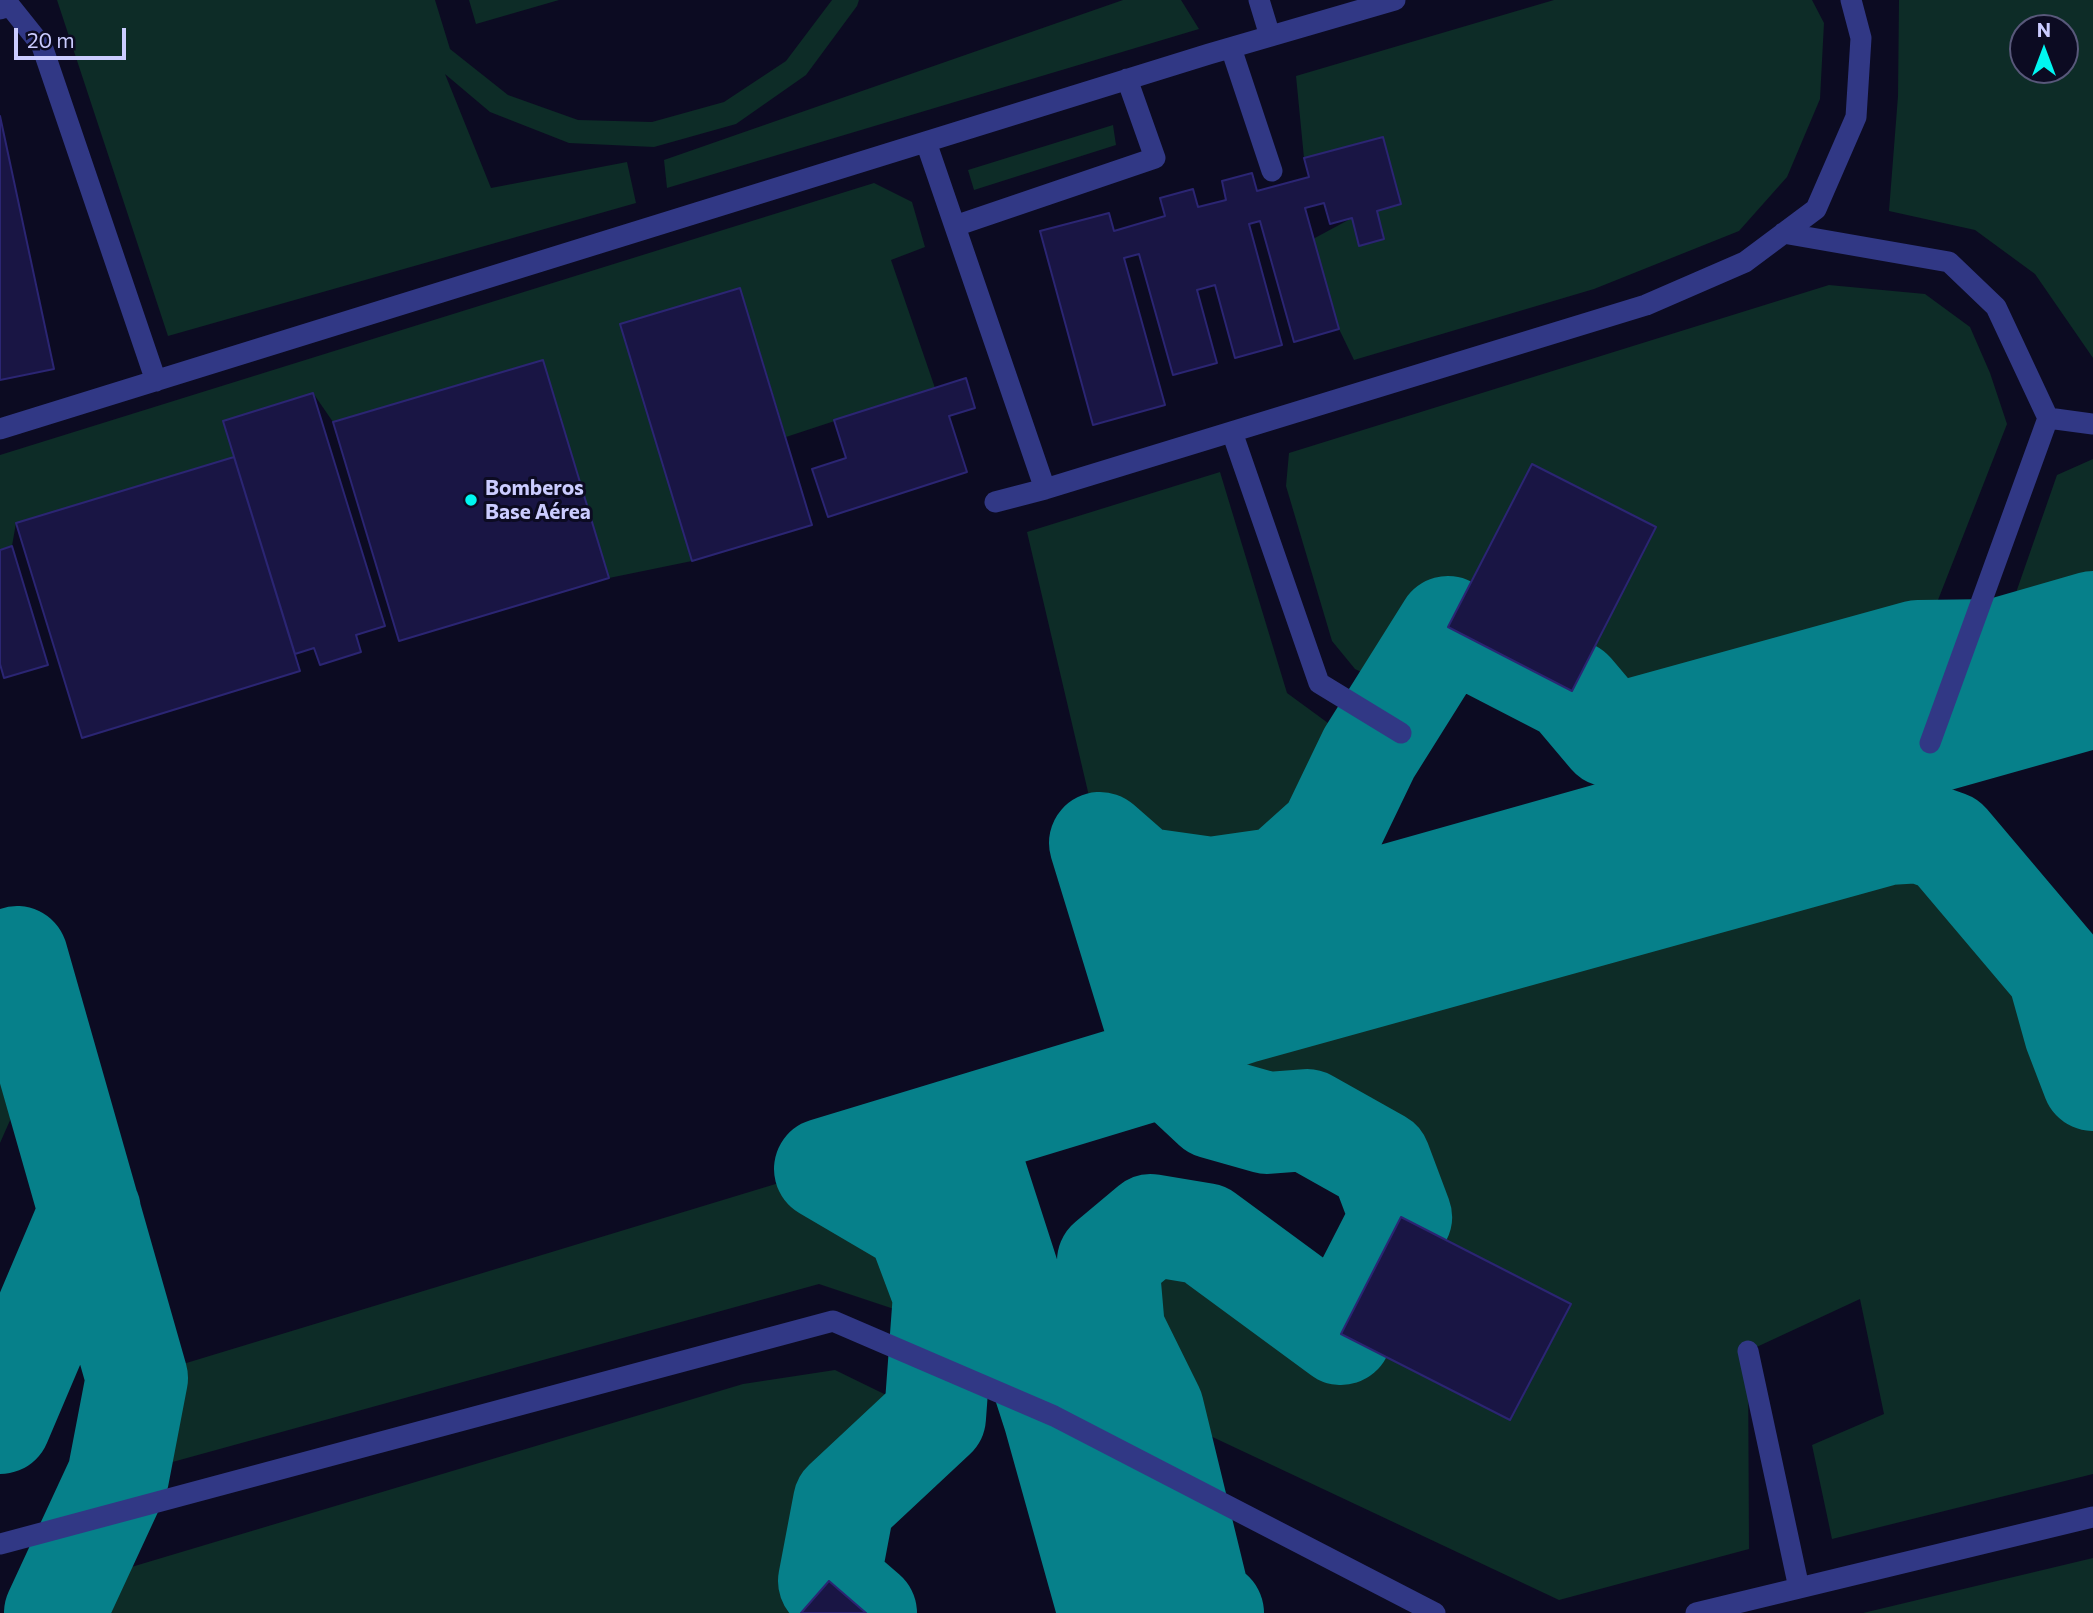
<!DOCTYPE html>
<meta charset="utf-8">
<style>
body{margin:0}
#map{position:relative;width:2093px;height:1613px;overflow:hidden;background:#0c0b22;font-family:Commissioner,sans-serif}
canvas{display:block}
.north{position:absolute;left:2009px;top:14px;width:70px;height:70px;box-sizing:border-box;background:#0c0b22;border:2px solid #58587a;border-radius:50%;rotate:0deg;font-size:19px;font-weight:700;line-height:28px;text-align:center;color:#cbccff}
.north::after{content:'';display:block;margin:auto;width:24px;height:32px;background:#00f6f1;clip-path:polygon(50% 0,100% 100%,50% 72%,0 100%)}
.scale{position:absolute;left:14px;top:28px;width:112px;height:32px;box-sizing:border-box;border:4px solid #cbccff;border-top:0;padding-left:9px;font-size:21px;line-height:24px;white-space:nowrap;color:#cbccff;-webkit-text-stroke:5px #0c0b22;paint-order:stroke}
</style>
<div id="map">
<canvas width="2093" height="1613"></canvas>
<div class="north">N</div>
<div class="scale">20 m</div>
</div>
<script>
const ctx = document.querySelector('canvas').getContext('2d');
ctx.lineJoin = 'round';
function fill(path, color) { ctx.fillStyle = color; ctx.fill(path, 'evenodd'); }
const shape = rows => new Path2D(rows.map(r => 'M' + r).join(''));
function strokePath(path, color, width, dash) { ctx.strokeStyle = color; ctx.lineWidth = width; ctx.lineCap = dash ? 'butt' : 'round'; ctx.setLineDash(dash || []); ctx.stroke(path); }
function write(font, color, halo, rows, align = 'center') {
  ctx.font = font + ' Commissioner,sans-serif'; ctx.lineWidth = 6; ctx.setLineDash([]); ctx.textBaseline = 'middle'; ctx.strokeStyle = halo; ctx.fillStyle = color; for (const [text, x, y, turn = 0] of rows) {
    ctx.save(); ctx.translate(x, y); ctx.rotate((+turn || 0) * Math.PI / 180); ctx.textAlign = isNaN(turn) ? turn : align; if (halo) ctx.strokeText(text, 0, 0); ctx.fillText(text, 0, 0); ctx.restore();
  }
}
fill(shape([
 [57,0,435,0,450,49,508,95,578,120,652,122,724,102,786,61,832,0,859,0,857,6,806,75,736,124,654,147,569,143,490,112,445,74,491,188,627,162,636,203,168,336],
 [469,0,559,0,476,24],
 [1123,0,1181,0,1199,29,667,188,664,160],
 [1554,0,1812,0,1824,23,1820,99,1787,177,1739,231,1594,289,1354,360,1339,329,1313,239,1352,218,1359,245,1384,239,1377,211,1401,204,1382,137,1304,158,1296,76],
 [1899,0,2093,0,2093,358,2035,274,1975,230,1889,211,1898,96],
 [2023,28,2065,28,2065,70,2023,70],
 [1113,125,1116,145,974,190,968,170],
 [874,183,912,202,925,247,891,260,935,388,786,437,740,288,621,324,692,561,609,578,543,360,333,422,313,393,223,421,234,457,16,523,12,546,0,550,0,455],
 [1829,285,1925,294,1970,327,1990,373,2007,424,1918,651,1610,736,1572,691,1656,527,1532,464,1448,627,1405,693,1355,669,1332,641,1286,486,1289,453],
 [2093,459,2093,622,1996,650,2057,475],
 [1220,472,1287,693,1369,753,1330,834,1281,878,1211,888,1140,878,1100,843,1027,532],
 [1920,832,1948,842,2058,972,2075,1033,2093,1080,2093,1474,1832,1539,1812,1445,1884,1414,1860,1299,1748,1351,1749,1549,1559,1600,1153,1409,1114,1330,1108,1261,1151,1225,1205,1234,1341,1334,1510,1420,1571,1304,1401,1217,1371,1139,1307,1120,1267,1123,1214,1108,1168,1065,1201,1026,1887,834],
 [0,1042,19,1100,0,1143],
 [825,1169,917,1223,944,1295,921,1318,819,1284,118,1477,137,1378],
 [835,1370,917,1410,834,1501,829,1581,801,1613,82,1613,98,1577,743,1384],
 [2093,1558,2093,1613,1863,1613]
]), '#0d2c27');
strokePath(shape([
 [2093,622,1996,650,1918,651,1610,736,1572,691,1448,627,1369,753,1330,834,1281,878,1211,888,1140,878,1100,843,1168,1065,1201,1026,1244,1012,1887,834,1920,832,1948,842,2058,972,2075,1033,2093,1080],
 [1223,942,2093,697],
 [0,963,17,957,137,1378,118,1477,55,1613],
 [961,1128,1054,1416,1109,1613],
 [0,1423,90,1211],
 [866,1613,829,1581,844,1502,935,1417,944,1295,917,1223,825,1169,1168,1065,1214,1108,1267,1123,1307,1120,1380,1161,1401,1217,1341,1334,1205,1234,1151,1225,1108,1261,1114,1330,1153,1409,1200,1602,1213,1613]
]), '#06808a', 102);
const building = shape([
 [0,116,54,369,0,380,0,116],
 [1383,137,1401,204,1377,211,1384,239,1359,246,1352,218,1330,224,1324,203,1305,208,1339,329,1294,342,1260,221,1249,224,1282,345,1235,358,1215,285,1197,290,1217,363,1173,375,1139,254,1124,258,1165,405,1093,425,1040,231,1109,213,1114,231,1165,216,1160,198,1193,189,1198,207,1226,200,1222,181,1252,173,1257,191,1309,177,1304,158,1383,137],
 [740,288,812,525,692,561,620,324,740,288],
 [543,360,609,578,399,641,333,422,543,360],
 [966,378,975,408,949,416,967,472,828,517,812,469,846,458,834,420,966,378],
 [313,393,385,626,356,635,361,652,320,665,314,648,295,654,223,421,313,393],
 [234,457,300,671,82,738,16,523,234,457],
 [1532,464,1656,527,1572,691,1448,627,1532,464],
 [12,546,48,665,4,678,0,664,0,550,12,546],
 [1401,1217,1571,1304,1510,1420,1341,1334,1401,1217],
 [829,1581,866,1613,801,1613,829,1581]
]);
fill(building, '#191544');
strokePath(building, '#2b2573', 2);
strokePath(shape([
 [1259,0,1270,36],
 [0,9,10,6,42,46,156,381],
 [1231,48,1272,171],
 [926,142,1045,489,1646,305,1745,262,1816,209,1856,117,1861,38,1851,0],
 [955,226,1155,158,1127,79],
 [1783,233,1949,262,1996,307,2048,418,1930,743],
 [2048,418,2093,424],
 [0,429,1209,54,1395,0],
 [1232,432,1319,683,1401,733],
 [995,502,1045,489],
 [1748,1351,1799,1588],
 [0,1544,833,1321,1054,1416,1435,1613],
 [1696,1613,2093,1517]
]), '#313885', 21);
for (const [x, y, r, color] of [
 [471,500,7,"#00f6f1"]
]) { const dot = new Path2D(); dot.arc(x, y, r, 0, 2 * Math.PI); ctx.fillStyle = color; ctx.fill(dot); strokePath(dot, '#0c0b22', 2.5); }
write('bold 21px', '#cbccff', '#0c0b22', [
 ["Bomberos",485,488],
 ["Base Aérea",485,512]
], 'left');
</script>
